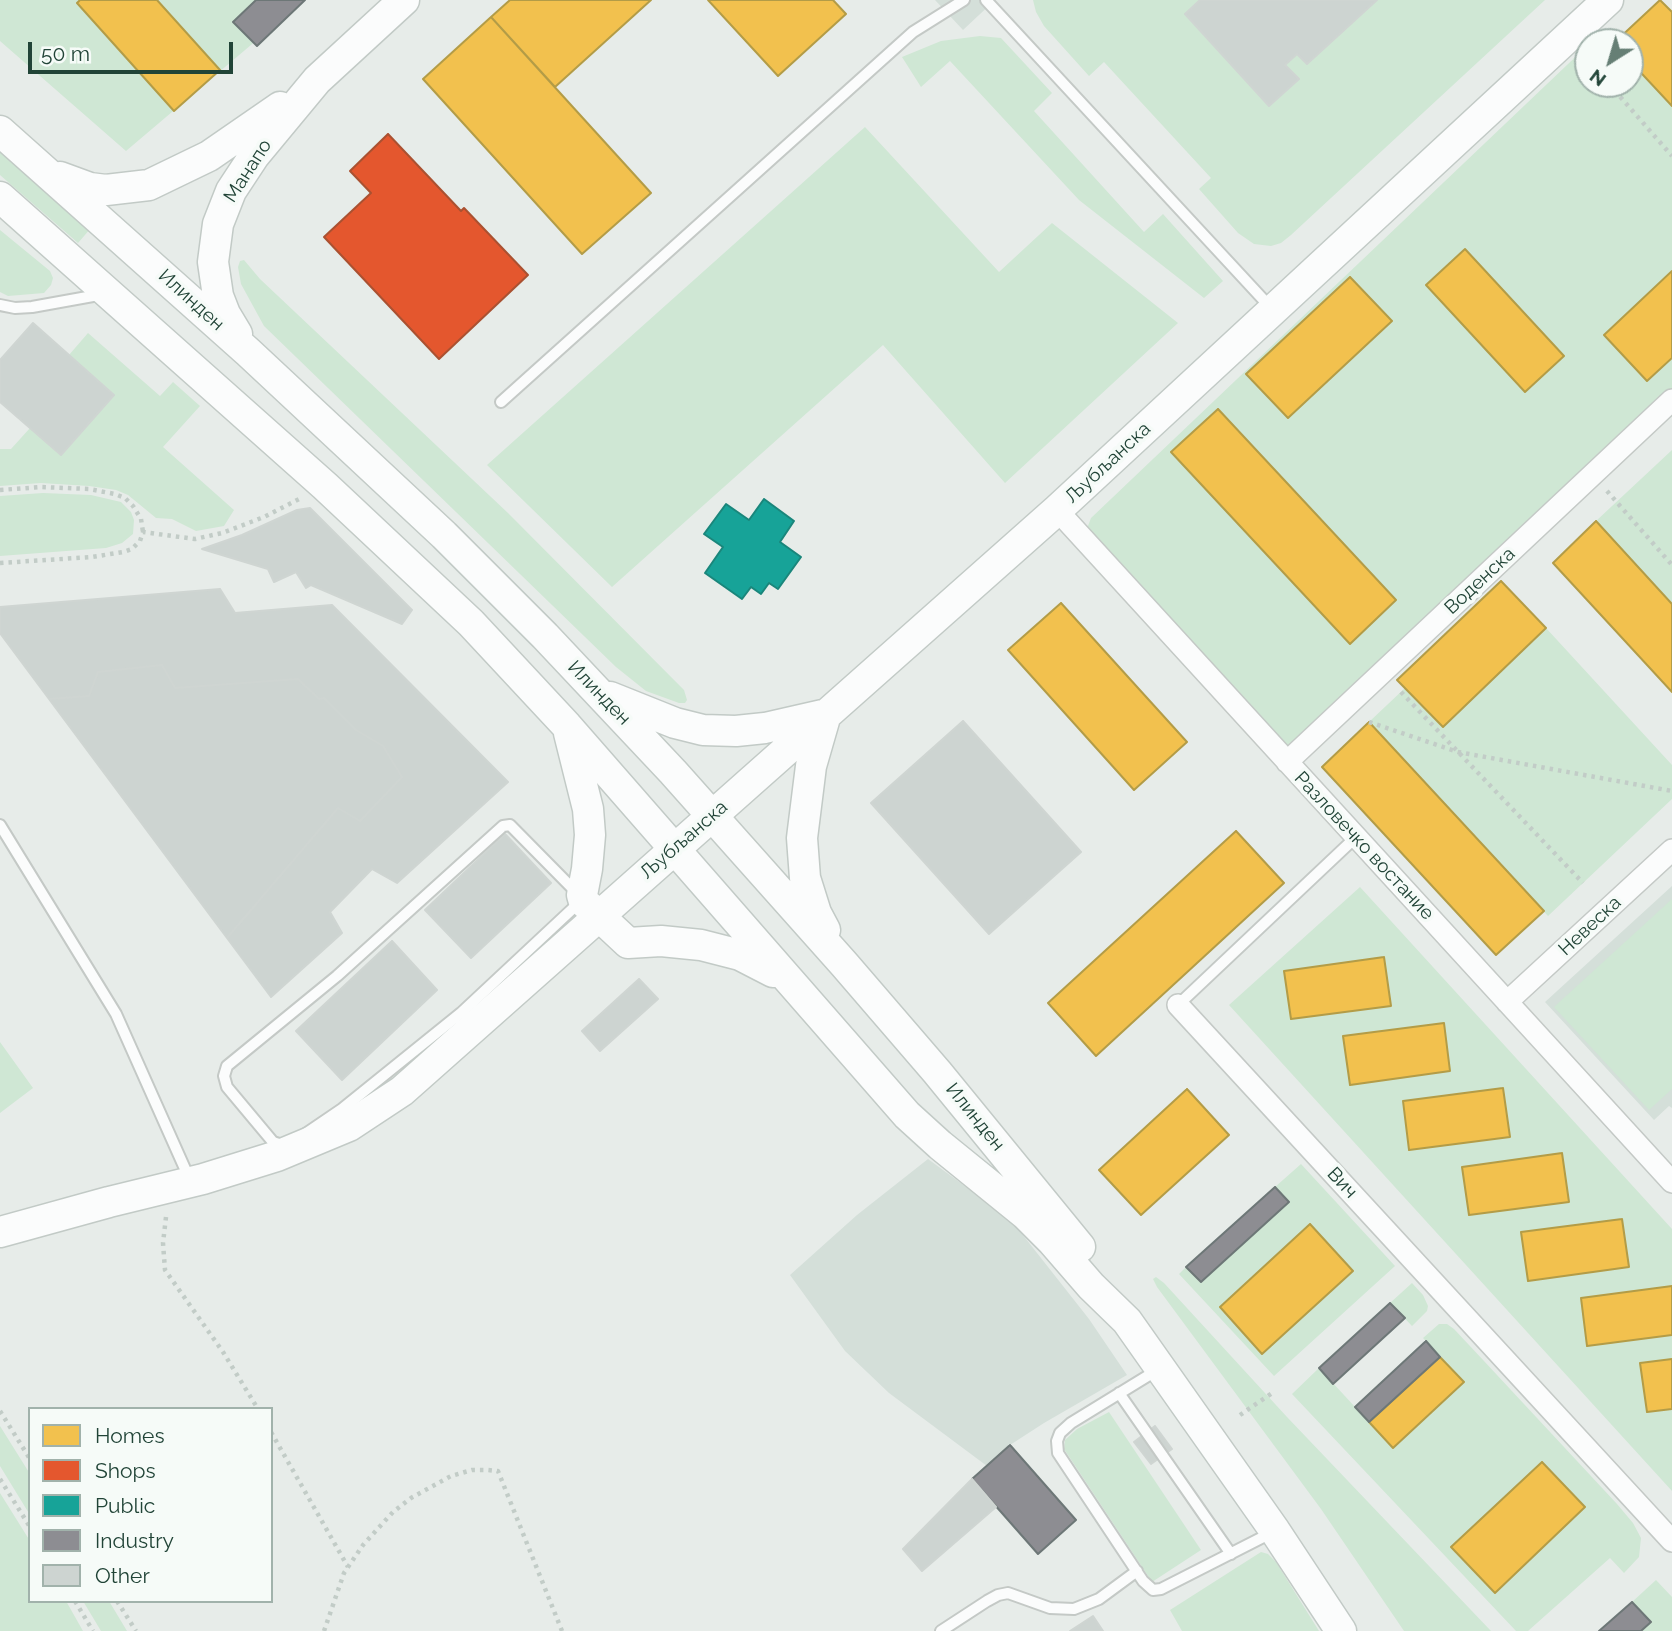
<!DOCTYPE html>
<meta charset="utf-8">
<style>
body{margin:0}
#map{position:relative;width:1672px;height:1631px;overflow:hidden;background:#e7ece9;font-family:Raleway,sans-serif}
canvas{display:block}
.legend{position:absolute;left:28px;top:1407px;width:245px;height:196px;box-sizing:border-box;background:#f6fbf8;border:2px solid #a1b2ab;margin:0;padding:9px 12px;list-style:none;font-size:21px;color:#214437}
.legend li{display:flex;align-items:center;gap:14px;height:35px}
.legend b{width:35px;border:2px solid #a1b2ab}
.north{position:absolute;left:1574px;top:28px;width:70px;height:70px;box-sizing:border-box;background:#f6fbf8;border:2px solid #a1b2ab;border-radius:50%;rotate:217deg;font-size:19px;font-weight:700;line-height:28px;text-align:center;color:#214437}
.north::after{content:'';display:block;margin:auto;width:24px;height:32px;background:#667f75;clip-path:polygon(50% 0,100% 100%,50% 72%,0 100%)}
.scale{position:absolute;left:28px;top:42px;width:205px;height:32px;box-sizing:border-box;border:4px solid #214437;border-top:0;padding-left:9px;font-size:21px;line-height:24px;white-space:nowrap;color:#214437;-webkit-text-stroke:5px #f6fbf8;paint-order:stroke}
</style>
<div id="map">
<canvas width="1672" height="1631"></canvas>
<ul class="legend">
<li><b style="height:19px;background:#f2c14e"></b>Homes</li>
<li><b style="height:19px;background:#e4572e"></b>Shops</li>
<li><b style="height:19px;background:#17a398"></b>Public</li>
<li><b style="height:19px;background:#8d8d92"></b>Industry</li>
<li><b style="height:19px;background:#cdd4d1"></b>Other</li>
</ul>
<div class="north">N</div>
<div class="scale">50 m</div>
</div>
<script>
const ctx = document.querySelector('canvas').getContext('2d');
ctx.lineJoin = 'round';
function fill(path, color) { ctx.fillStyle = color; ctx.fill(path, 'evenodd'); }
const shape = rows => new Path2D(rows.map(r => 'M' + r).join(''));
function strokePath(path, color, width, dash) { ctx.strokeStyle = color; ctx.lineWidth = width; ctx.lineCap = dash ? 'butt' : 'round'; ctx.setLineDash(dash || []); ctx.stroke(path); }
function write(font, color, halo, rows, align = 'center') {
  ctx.font = font + ' Raleway,sans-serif'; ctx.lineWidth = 7; ctx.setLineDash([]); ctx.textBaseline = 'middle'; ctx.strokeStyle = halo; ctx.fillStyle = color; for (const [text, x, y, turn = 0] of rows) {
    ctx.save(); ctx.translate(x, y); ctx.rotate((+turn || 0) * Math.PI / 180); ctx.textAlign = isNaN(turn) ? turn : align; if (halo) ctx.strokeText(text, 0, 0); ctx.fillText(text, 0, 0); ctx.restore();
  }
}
fill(shape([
 [935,0,995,0,963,30],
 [1672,886,1672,1108,1669,1106,1654,1120,1545,1002],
 [928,1159,1011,1220,1089,1319,1127,1375,1044,1423,1010,1445,987,1466,889,1393,845,1351,790,1275,857,1215]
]), '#d4dfd9');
fill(shape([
 [0,0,304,0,126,151,0,41],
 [1033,0,1545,0,1291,235,1281,243,1271,246,1254,244,1238,233,1199,189,1211,178,1104,62,1089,76,1044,26,1036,12],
 [980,36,1001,38,1052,93,1034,111,1144,232,1163,214,1223,281,1204,298,1079,200,950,61,921,87,902,57,941,41],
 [1588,45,1588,84,1630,84,1630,61,1672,106,1672,400,1287,762,1083,539,1091,518],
 [865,127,999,272,1052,223,1178,323,1005,483,883,345,612,587,487,465],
 [0,149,91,228,78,243,0,175],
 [0,230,50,271,53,278,51,285,44,293,8,296,0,292],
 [244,260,260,279,508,513,684,690,687,700,685,703,679,703,646,691,616,667,264,326,241,284,238,267,240,261],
 [88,333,160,396,173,382,200,406,163,447,234,510,224,526,196,531,172,519,156,518,128,495,116,490,89,486,41,483,0,486,0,449,11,449,30,428,61,455,114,395,69,355],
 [1672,450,1672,604,1596,521],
 [43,493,91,495,121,502,131,512,134,520,133,534,122,543,106,548,0,556,0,496],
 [1546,628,1672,765,1672,799,1548,916,1369,722,1405,688,1443,727],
 [1360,887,1672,1229,1672,1491,1229,1005],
 [1672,899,1672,1089,1649,1110,1554,1007],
 [0,1042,33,1088,0,1113],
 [1301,1164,1395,1266,1274,1376,1179,1274,1186,1267,1201,1282,1288,1203,1275,1187],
 [1310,1225,1353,1270,1262,1353,1220,1307],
 [1156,1277,1164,1283,1287,1417,1491,1631,1404,1631,1321,1509,1157,1287,1153,1279],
 [1412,1283,1423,1295,1428,1306,1427,1311,1412,1326,1390,1303],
 [1439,1324,1447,1324,1454,1329,1484,1361,1617,1504,1633,1523,1641,1538,1639,1557,1624,1573,1610,1558,1528,1631,1516,1631,1292,1394,1319,1368,1393,1448,1464,1382,1423,1338],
 [1109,1412,1201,1550,1152,1582,1064,1449,1065,1440,1077,1429],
 [0,1426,30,1474,30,1515,0,1466],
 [0,1493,30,1541,30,1601,66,1601,83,1631,0,1631],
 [1261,1552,1268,1554,1276,1562,1319,1631,1182,1631,1170,1610],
 [1656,1580,1672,1597,1672,1631,1641,1631,1651,1622,1632,1602],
 [83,1601,109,1601,127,1631,101,1631]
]), '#cfe7d4');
const homes = shape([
 [80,0,157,0,220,70,174,111,77,3,80,0],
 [510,0,651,0,555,87,491,17,510,0],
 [708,0,833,0,846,14,778,76,708,0],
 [1660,0,1672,12,1672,106,1630,61,1630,42,1615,42,1660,0],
 [491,17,651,193,582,254,423,79,491,17],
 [1465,249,1564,356,1525,392,1426,285,1465,249],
 [1672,271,1672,358,1647,381,1604,335,1672,271],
 [1350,277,1392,321,1288,418,1246,374,1350,277],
 [1218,409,1396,600,1350,644,1171,452,1218,409],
 [1596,521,1672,604,1672,692,1553,563,1596,521],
 [1501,581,1546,628,1443,727,1397,680,1501,581],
 [1061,603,1187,742,1134,790,1008,650,1061,603],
 [1369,722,1544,911,1496,955,1322,767,1369,722],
 [1236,831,1284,883,1096,1056,1048,1003,1236,831],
 [1384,957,1391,1006,1291,1019,1284,971,1384,957],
 [1444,1023,1450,1071,1350,1085,1343,1036,1444,1023],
 [1503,1088,1510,1137,1409,1150,1403,1101,1503,1088],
 [1187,1089,1229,1135,1141,1215,1099,1170,1187,1089],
 [1562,1153,1569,1202,1469,1215,1462,1167,1562,1153],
 [1622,1219,1629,1267,1528,1281,1521,1232,1622,1219],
 [1310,1224,1353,1271,1262,1354,1220,1307,1310,1224],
 [1672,1286,1672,1335,1587,1346,1581,1298,1672,1286],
 [1440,1357,1464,1382,1393,1448,1369,1422,1440,1357],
 [1672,1359,1672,1409,1647,1412,1640,1363,1672,1359],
 [1542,1462,1585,1507,1495,1593,1451,1547,1542,1462]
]);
fill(homes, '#f2c14e');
strokePath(homes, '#b39c47', 2);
const shops = shape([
 [388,134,461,211,464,208,528,275,439,359,324,237,371,193,350,171,388,134]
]);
fill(shops, '#e4572e');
strokePath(shops, '#aa5131', 2);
const public = shape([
 [764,499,794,521,780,542,801,557,778,589,769,583,761,594,751,587,742,599,705,573,723,547,704,534,726,504,749,520,764,499]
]);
fill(public, '#17a398');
strokePath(public, '#1a867b', 2);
const industry = shape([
 [256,0,305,0,257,46,233,22,256,0],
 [1275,1187,1289,1202,1201,1282,1186,1267,1275,1187],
 [1390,1303,1405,1318,1333,1384,1319,1368,1390,1303],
 [1426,1341,1440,1357,1369,1422,1355,1407,1426,1341],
 [1010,1445,1076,1520,1038,1554,972,1479,1010,1445],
 [1632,1602,1651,1622,1641,1631,1599,1631,1632,1602]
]);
fill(industry, '#8d8d92');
strokePath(industry, '#6d7777', 2);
const building = shape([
 [1200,0,1377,0,1307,64,1297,54,1285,65,1299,79,1269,106,1185,14,1200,0],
 [33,323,114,395,61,455,0,402,0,360,33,323],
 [310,508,412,610,402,624,311,585,306,588,296,572,274,582,268,569,202,549,242,535,297,510,310,508],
 [220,589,235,613,332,605,508,782,397,883,372,869,330,912,342,933,271,997,227,938,338,808,360,821,402,777,383,746,356,730,324,698,319,699,298,679,175,688,162,665,98,672,89,696,49,699,0,633,0,607,220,589],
 [162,665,175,688,298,679,319,699,324,698,356,730,383,746,402,777,360,821,338,808,227,938,49,699,89,696,98,672,162,665],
 [963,721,1081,852,989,934,871,803,963,721],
 [505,834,551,883,471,958,425,910,505,834],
 [392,941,437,990,342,1080,296,1031,392,941],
 [639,979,658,999,600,1051,582,1031,639,979],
 [1155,1426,1172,1449,1151,1464,1134,1442,1155,1426],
 [972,1479,996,1507,922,1571,903,1549,972,1479],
 [1093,1616,1103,1631,1070,1631,1093,1616]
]);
fill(building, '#cdd4d1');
strokePath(building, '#cfd5d2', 2);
const lane = shape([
 [986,0,1272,309],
 [0,305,15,308,32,307,104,294],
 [501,402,913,32,964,0],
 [0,825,116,1014,190,1180],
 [510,825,583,899,461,1013,342,1109,292,1143,282,1145,273,1142,227,1087,224,1076,227,1066,337,976,503,826,510,825],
 [1178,1005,1356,837],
 [1159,1369,1071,1423,1060,1433,1057,1441,1058,1453,1143,1581,1153,1590,1161,1589,1273,1532],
 [1119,1393,1231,1554],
 [941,1631,987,1601,998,1595,1008,1593,1050,1608,1074,1609,1099,1599,1137,1571]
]);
const street = shape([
 [1057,510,1672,1182],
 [1287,762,1672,400],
 [1507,1002,1672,850],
 [1178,1005,1672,1541]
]);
const secondary = shape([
 [0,131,248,352,444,535,545,636,673,772,844,964,937,1072,1080,1247],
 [60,177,90,188,106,190,149,185,209,156,280,107],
 [0,197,325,486,471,623,567,726,907,1115,940,1145,1025,1214,1052,1241,1091,1286,1127,1321,1275,1531,1341,1631],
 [237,334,225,314,218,296,213,262,218,224,231,191,254,156,317,80,404,0],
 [610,697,675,723,703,730,736,731,765,728,822,715],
 [569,733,588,809,590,835,587,869,582,895,584,902,628,943,661,941,701,945,740,955,773,972],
 [825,930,816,913,805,878,802,838,811,766,826,714],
 [0,1232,109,1202,203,1179,277,1156,349,1126,402,1091,1057,510,1608,0]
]);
strokePath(lane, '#c4c9c6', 14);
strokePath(street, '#c4c9c6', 24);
strokePath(secondary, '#c2cac6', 33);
strokePath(shape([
 [1609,84,1672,156],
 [0,490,41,487,89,489,115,494,125,498,133,506,141,519,143,532],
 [1607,491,1672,565],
 [0,563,92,557,123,552,132,549,140,541,143,532,195,539,222,533,264,517,299,499],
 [1401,692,1583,883],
 [1369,722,1458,752,1672,791],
 [166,1217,163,1243,165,1270,223,1352,258,1409],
 [0,1411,30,1459],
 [1240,1415,1275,1391],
 [271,1432,348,1567],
 [0,1479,30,1527],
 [75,1601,93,1631],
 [117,1601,136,1631],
 [324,1631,344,1573,363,1545,393,1512,411,1498,451,1476,472,1470,488,1470,498,1471,562,1631]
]), '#c2ccc7', 4.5, [3.5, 5]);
strokePath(lane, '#fbfcfc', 10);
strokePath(street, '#fbfcfc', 21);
strokePath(secondary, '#fbfcfc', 30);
write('19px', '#214437', '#f6fbf8', [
 ["Манапо",248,171,-57],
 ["Илинден",191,300,42],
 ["Љубљанска",1108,463,-43],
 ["Воденска",1480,581,-43],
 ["Илинден",599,693,46],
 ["Љубљанска",684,840,-41],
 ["Разловечко востание",1364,846,47],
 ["Невеска",1590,926,-43],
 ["Илинден",975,1117,51],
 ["Вич",1342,1183,47]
]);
</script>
